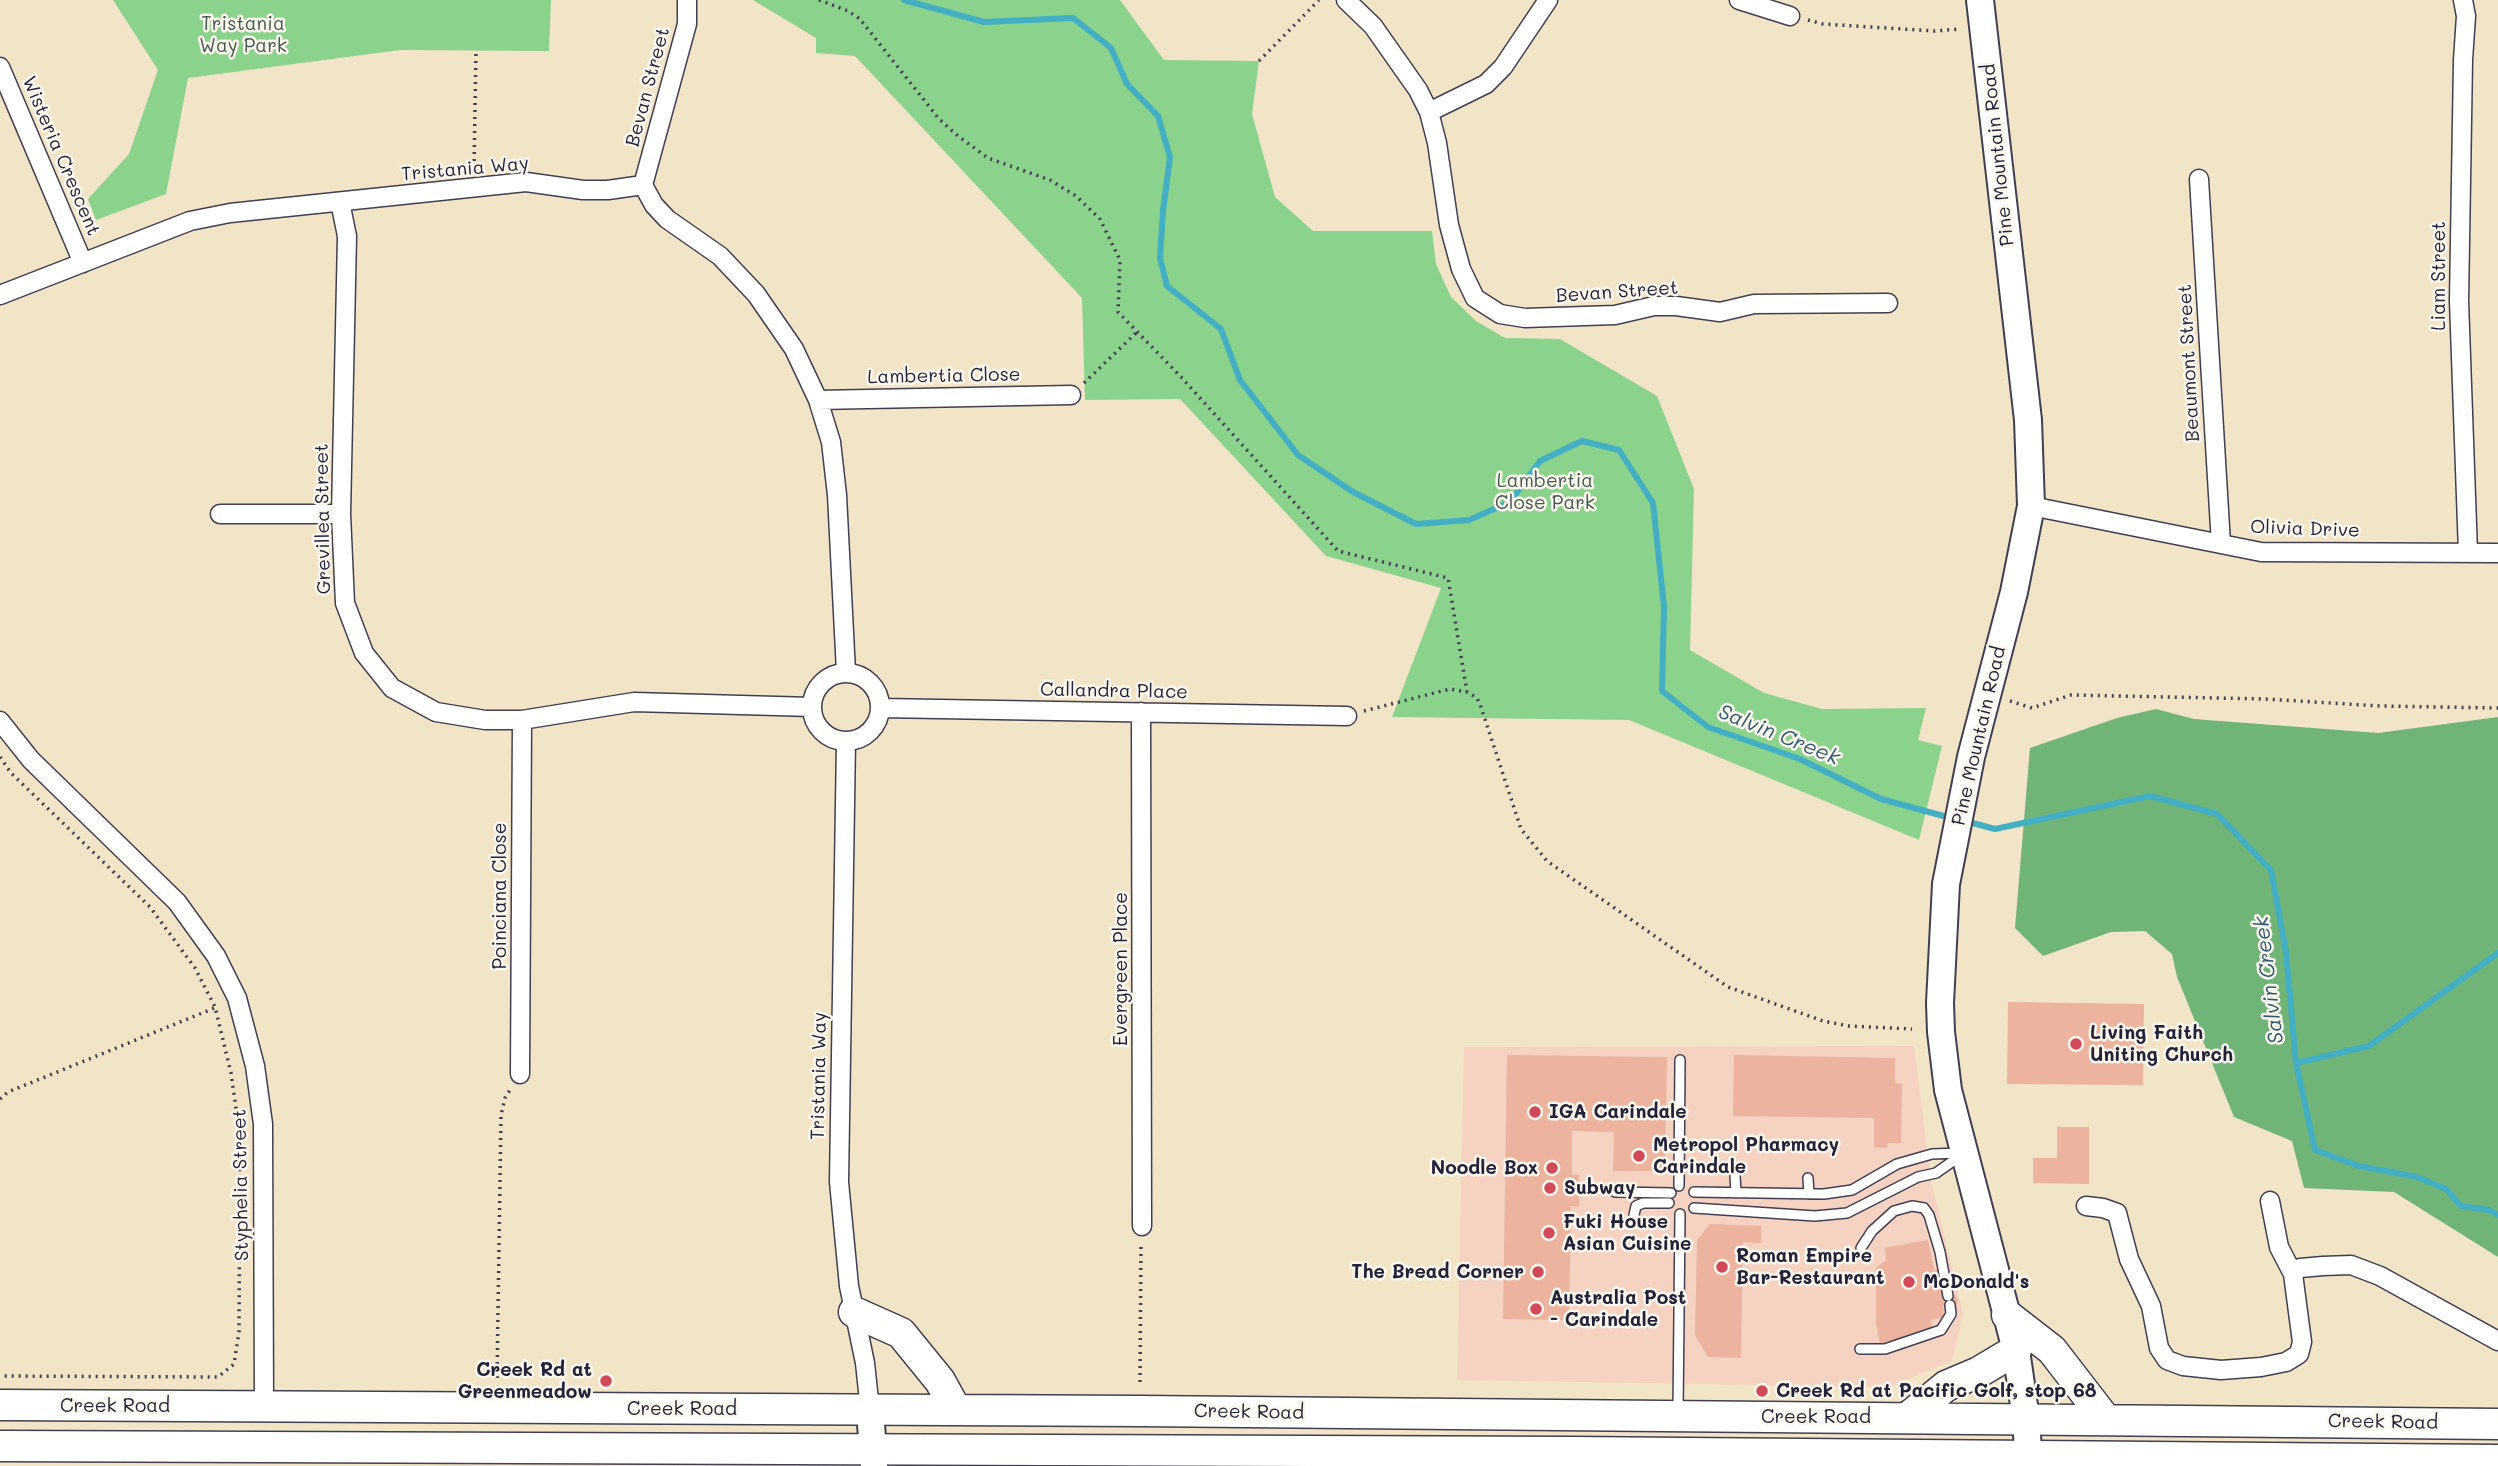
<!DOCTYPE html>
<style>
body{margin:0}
canvas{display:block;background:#f2e4c7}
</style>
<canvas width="2498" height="1466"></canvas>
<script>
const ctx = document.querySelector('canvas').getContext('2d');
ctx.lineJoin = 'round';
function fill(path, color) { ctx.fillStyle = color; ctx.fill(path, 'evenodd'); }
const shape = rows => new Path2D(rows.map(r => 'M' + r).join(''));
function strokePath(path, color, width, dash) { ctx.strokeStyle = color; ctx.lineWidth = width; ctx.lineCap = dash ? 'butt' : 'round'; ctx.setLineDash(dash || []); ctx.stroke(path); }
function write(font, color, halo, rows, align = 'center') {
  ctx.font = font + ' Mali,sans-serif'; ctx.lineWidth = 5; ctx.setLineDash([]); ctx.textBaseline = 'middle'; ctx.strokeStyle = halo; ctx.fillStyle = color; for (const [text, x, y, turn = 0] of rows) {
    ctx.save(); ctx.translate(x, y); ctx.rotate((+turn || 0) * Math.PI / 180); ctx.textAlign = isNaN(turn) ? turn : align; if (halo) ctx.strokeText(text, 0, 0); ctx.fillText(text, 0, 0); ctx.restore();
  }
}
fill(shape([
 [1914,1046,1931,1181,1963,1314,1952,1361,1887,1387,1457,1380,1464,1047]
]), '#f5d2c2');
fill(shape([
 [113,0,551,0,549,51,400,50,188,78,166,194,96,220,88,199,129,154,158,70],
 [753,0,1120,0,1164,60,1259,61,1252,114,1275,197,1313,231,1432,231,1436,264,1451,297,1476,321,1505,338,1560,339,1657,396,1694,489,1690,650,1764,693,1822,709,1926,708,1918,740,1942,746,1919,840,1629,720,1392,717,1441,588,1326,556,1180,399,1085,400,1082,298,855,56,816,53,816,38]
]), '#8bd28c');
fill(shape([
 [2156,709,2194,719,2378,733,2498,717,2498,1257,2394,1192,2304,1188,2292,1141,2234,1117,2177,977,2172,954,2145,931,2111,932,2043,956,2015,928,2030,748,2117,718]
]), '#70b478');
strokePath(shape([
 [904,0,984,22,1073,18,1111,48,1127,84,1158,116,1170,157,1163,211,1160,258,1167,286,1221,329,1240,380,1298,455,1353,492,1416,524,1469,520,1510,502,1540,461,1582,441,1619,450,1653,503,1664,607,1662,691,1708,727,1800,759,1881,799,1951,818],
 [1965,821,1995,829,2150,796,2217,814,2271,870,2286,952,2296,1063,2315,1150,2359,1166,2417,1177,2446,1189,2461,1206,2489,1210,2498,1215],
 [2296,1063,2369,1046,2498,953]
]), '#44aec3', 6);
fill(shape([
 [2008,1002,2144,1004,2143,1085,2007,1084],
 [1507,1055,1667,1057,1665,1171,1613,1171,1614,1132,1572,1131,1572,1175,1579,1175,1579,1207,1571,1206,1569,1320,1503,1319],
 [1734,1055,1895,1058,1895,1083,1902,1084,1901,1143,1887,1143,1887,1148,1874,1147,1874,1118,1733,1116],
 [2057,1127,2089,1127,2089,1184,2033,1183,2033,1158,2057,1158],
 [1710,1224,1761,1226,1761,1243,1743,1242,1741,1358,1708,1357,1695,1335,1697,1240],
 [1928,1240,1934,1270,1939,1269,1944,1297,1956,1295,1958,1303,1943,1306,1944,1317,1931,1320,1932,1330,1880,1344,1876,1322,1876,1268,1886,1260,1885,1248]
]), '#ecb39e');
const lane = shape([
 [1735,1176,1736,1192],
 [1808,1178,1809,1194],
 [1679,1186,1680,1060],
 [1615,1192,1671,1193],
 [1694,1192,1824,1194,1852,1190,1897,1164,1932,1154,1960,1153],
 [1694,1208,1815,1216,1847,1213,1918,1177,1936,1173,1963,1154],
 [1634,1215,1636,1206,1643,1203,1669,1203],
 [1861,1248,1872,1231,1894,1211,1912,1206,1924,1208,1929,1215,1940,1252,1948,1296],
 [1860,1349,1885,1349,1941,1330,1951,1314,1950,1305],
 [1678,1412,1680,1214]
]);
const street = shape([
 [1346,0,1373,26,1418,90,1429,112,1437,143,1449,225,1461,269,1475,298,1500,314,1525,318,1615,315,1654,306,1676,306,1720,312,1754,304,1888,303],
 [1739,0,1790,16],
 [2463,0,2466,16,2463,60,2459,301,2468,553],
 [0,67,83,263],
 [1429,112,1486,84,1503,67,1548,0],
 [2199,179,2221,544],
 [643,185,687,24,687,0],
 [340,202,347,236,341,514,345,603,364,653,392,688,436,712,485,720,522,720,634,702,812,707],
 [0,295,190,221,230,213,526,182,583,190,608,190,643,185,654,205,667,219,720,256,756,294,794,349,818,400,831,442,837,495,846,672],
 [818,400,1071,395],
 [2031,506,2261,552,2498,553],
 [220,514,341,514],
 '812 707a34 34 0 1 1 68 0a34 34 0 1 1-68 0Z',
 [881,708,1347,716],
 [1141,712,1142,1226],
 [0,721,31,760,177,902,216,956,237,998,255,1066,263,1124,264,1406],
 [846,741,839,1182,849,1286,865,1363,870,1410],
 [520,1074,522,720],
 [2270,1201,2279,1247,2293,1274],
 [2086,1206,2103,1208,2117,1213,2129,1259,2151,1306,2159,1348,2167,1360,2183,1366,2221,1370,2261,1367,2286,1362,2299,1354,2302,1342,2293,1274,2300,1268,2323,1266,2351,1265,2380,1276,2498,1341]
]);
const secondary = shape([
 [1980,0,2028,420,2031,506,2014,592,1971,757,1946,884,1940,1003,1941,1032,1948,1090,2016,1350,2026,1419,2029,1466],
 [870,1410,874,1466]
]);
const primary = shape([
 [854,1312,901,1333,940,1381,956,1410],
 [2007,1315,2052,1350,2106,1420],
 [0,1405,1140,1411,2498,1424],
 [1907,1418,1946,1386,1979,1372,2016,1350],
 [0,1446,1571,1452,2498,1460]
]);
strokePath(lane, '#413f50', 12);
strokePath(street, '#413f50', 21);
strokePath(secondary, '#413f50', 30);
strokePath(primary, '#413f50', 33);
strokePath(shape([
 [819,0,848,11,860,19,939,119,958,136,988,158,1050,180,1076,196,1100,219,1120,260,1118,312,1182,378,1338,551,1448,578,1467,692],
 [1808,20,1823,24,1935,31,1960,29],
 [1259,61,1319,0],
 [474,168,476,50],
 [1084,383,1138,331],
 [2010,701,2032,708,2071,695,2265,699,2380,706,2498,708],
 [1364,711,1450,689,1467,692,1477,698,1481,707,1521,829,1547,861,1728,987,1823,1021,1849,1026,1912,1029],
 [0,757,11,773,150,907,195,968,215,1007,231,1073,240,1136,239,1332,234,1364,218,1377,0,1376],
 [0,1099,8,1092,217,1007],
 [497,1378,501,1115,505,1098,510,1090],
 [1140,1382,1141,1244]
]), '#413f50', 3.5, [2, 5]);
strokePath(lane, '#fff', 9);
strokePath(street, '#fff', 18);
strokePath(secondary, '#fff', 26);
strokePath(primary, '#fff', 30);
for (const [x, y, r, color] of [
 [2076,1044,7,"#d1495b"],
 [1535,1112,7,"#d1495b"],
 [1639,1156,7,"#d1495b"],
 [1552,1168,7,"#d1495b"],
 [1550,1188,7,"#d1495b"],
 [1549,1233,7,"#d1495b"],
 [1722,1267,7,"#d1495b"],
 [1538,1272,7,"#d1495b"],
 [1909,1282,7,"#d1495b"],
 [1536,1309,7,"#d1495b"],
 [606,1381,7,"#d1495b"],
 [1762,1391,7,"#d1495b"]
]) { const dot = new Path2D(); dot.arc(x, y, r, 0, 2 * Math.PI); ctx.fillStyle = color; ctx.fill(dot); strokePath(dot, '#fbf7ec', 2.5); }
write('19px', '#425753', '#fbf7ec', [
 ["Tristania",243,24],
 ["Way Park",243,46],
 ["Lambertia",1545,481],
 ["Close Park",1545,503]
]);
write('19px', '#22223b', '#fbf7ec', [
 ["Bevan Street",648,87,-75],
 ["Pine Mountain Road",1998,155,-96],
 ["Wisteria Crescent",61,156,67],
 ["Tristania Way",465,169,-5],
 ["Liam Street",2439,276,-90],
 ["Bevan Street",1617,292,-4],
 ["Beaumont Street",2189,363,-93],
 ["Lambertia Close",944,376,-1],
 ["Grevillea Street",323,519,-91],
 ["Olivia Drive",2305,529,2],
 ["Callandra Place",1114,691,1],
 ["Pine Mountain Road",1979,736,-77],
 ["Poinciana Close",500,896,-90],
 ["Evergreen Place",1121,969,-90],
 ["Tristania Way",819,1076,-89],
 ["Styphelia Street",241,1185,-91],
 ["Creek Road",115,1406],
 ["Creek Road",682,1409],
 ["Creek Road",1249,1412,1],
 ["Creek Road",1816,1417],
 ["Creek Road",2383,1422,1]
]);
write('bold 19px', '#22223b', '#fbf7ec', [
 ["Living Faith",2090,1033],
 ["Uniting Church",2090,1055],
 ["IGA Carindale",1549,1112],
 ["Metropol Pharmacy",1653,1145],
 ["Carindale",1653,1167],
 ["Noodle Box",1538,1168,"right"],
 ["Subway",1564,1188],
 ["Fuki House",1563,1222],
 ["Asian Cuisine",1563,1244],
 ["Roman Empire",1736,1256],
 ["Bar-Restaurant",1736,1278],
 ["The Bread Corner",1524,1272,"right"],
 ["McDonald's",1923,1282],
 ["Australia Post",1550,1298],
 ["- Carindale",1550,1320],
 ["Creek Rd at",592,1370,"right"],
 ["Greenmeadow",592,1392,"right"],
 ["Creek Rd at Pacific Golf, stop 68",1776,1391]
], 'left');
write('italic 21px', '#305a71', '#fbf7ec', [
 ["Salvin Creek",1779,735,22],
 ["Salvin Creek",2269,980,-97]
]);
</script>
